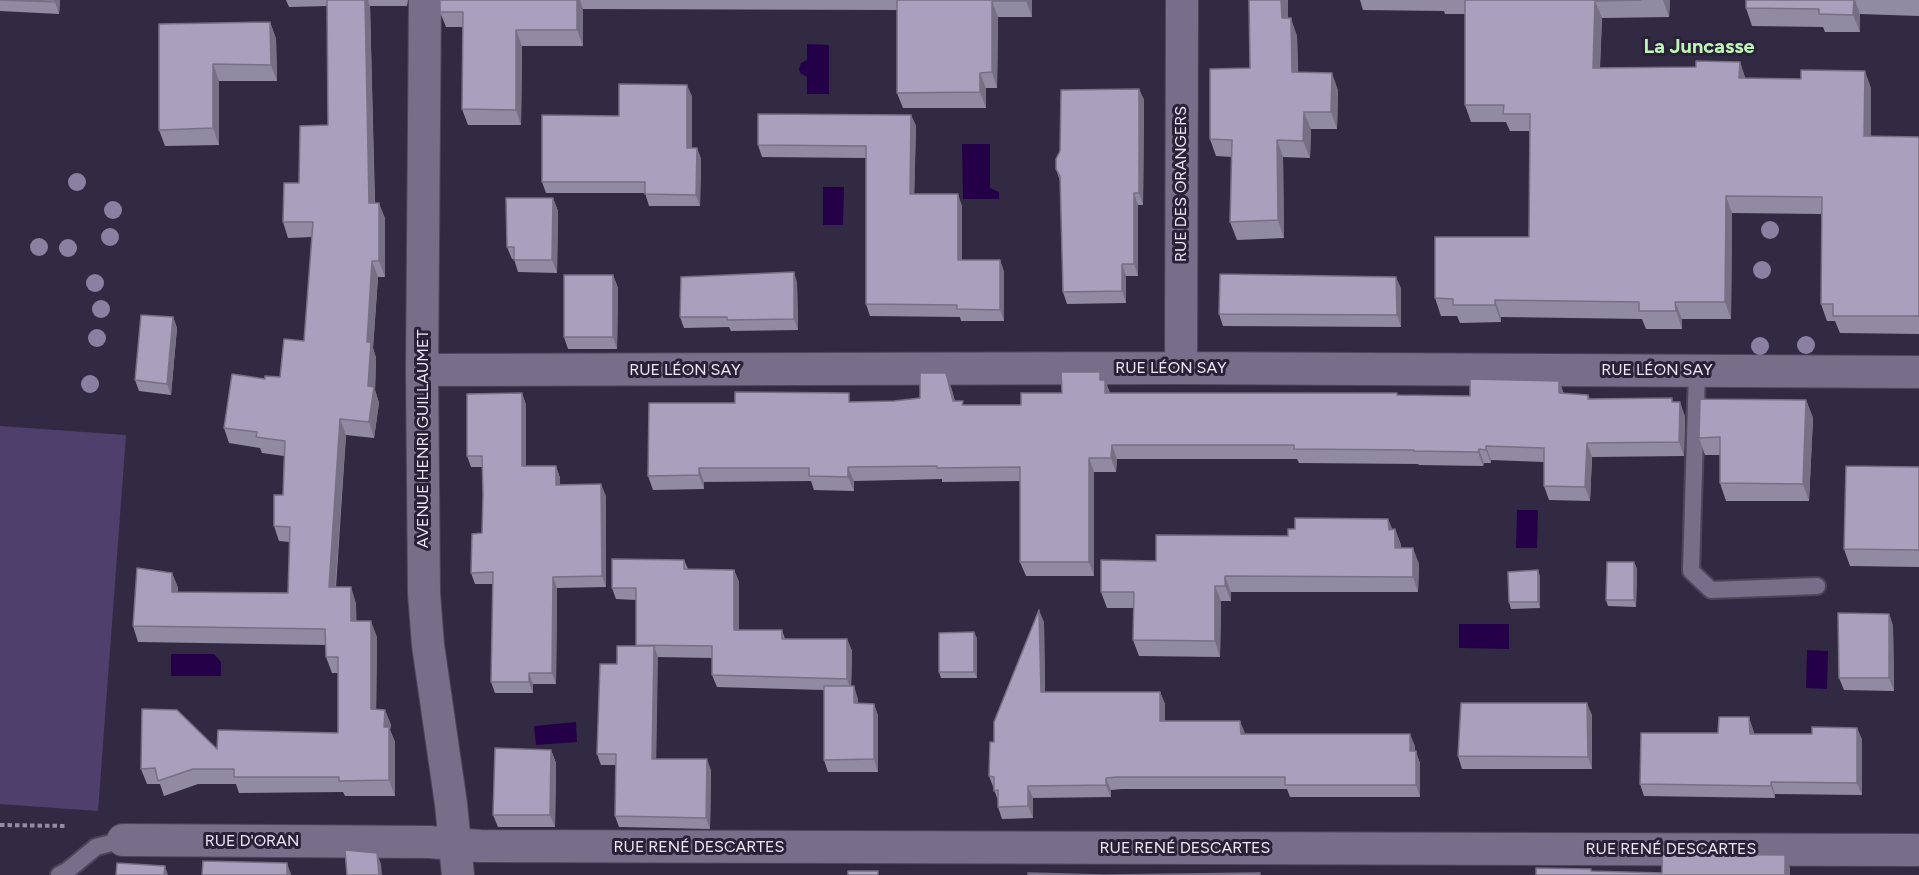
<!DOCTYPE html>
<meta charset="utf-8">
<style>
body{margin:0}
canvas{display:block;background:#322a42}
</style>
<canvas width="1919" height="875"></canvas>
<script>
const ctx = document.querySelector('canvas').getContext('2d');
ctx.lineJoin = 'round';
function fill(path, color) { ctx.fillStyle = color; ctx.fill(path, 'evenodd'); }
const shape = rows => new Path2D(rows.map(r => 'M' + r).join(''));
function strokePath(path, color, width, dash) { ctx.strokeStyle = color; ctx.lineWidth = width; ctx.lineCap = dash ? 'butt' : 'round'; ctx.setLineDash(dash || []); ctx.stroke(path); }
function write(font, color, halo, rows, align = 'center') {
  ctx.font = font + ' Figtree,sans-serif'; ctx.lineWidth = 6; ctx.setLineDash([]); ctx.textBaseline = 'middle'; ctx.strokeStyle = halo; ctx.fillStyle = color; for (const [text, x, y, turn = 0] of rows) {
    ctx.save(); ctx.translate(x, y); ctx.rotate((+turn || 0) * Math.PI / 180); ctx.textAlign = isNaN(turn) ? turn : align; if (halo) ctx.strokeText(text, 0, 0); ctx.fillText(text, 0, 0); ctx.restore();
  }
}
fill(shape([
 [0,426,126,435,98,811,0,804]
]), '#4f3f6c');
fill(shape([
 [807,44,829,45,829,94,807,94,807,77,800,73,799,69,801,63,807,60],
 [962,144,990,144,990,188,999,192,999,199,963,199],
 [823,187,844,187,843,225,823,225],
 [1517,510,1538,510,1537,548,1516,548],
 [1459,624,1509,624,1509,649,1459,648],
 [1807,650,1828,651,1827,689,1806,688],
 [171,654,214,654,221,662,221,676,171,676],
 [576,722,577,742,536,745,534,726]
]), '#240048');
const lane = shape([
 [1697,370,1691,571,1711,590,1817,586],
 [59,875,67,871,96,847,123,840]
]);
const street = shape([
 [425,0,422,370,424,593,428,645,451,804,458,875],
 [1181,368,1182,0],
 [422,370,1181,368,1919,372],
 [123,840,429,842,480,846,1916,850]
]);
strokePath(lane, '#4d465a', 20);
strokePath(street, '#4d465a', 34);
strokePath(shape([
 [0,825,66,826]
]), '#938da0', 4, [4.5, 3]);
strokePath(lane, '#776e89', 16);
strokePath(street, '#776e89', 32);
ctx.fillStyle = '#8b80a2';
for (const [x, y] of [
 [77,182],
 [113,210],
 [1770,230],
 [110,237],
 [39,247],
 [68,248],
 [1762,270],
 [95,283],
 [101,309],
 [97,338],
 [1806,345],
 [1760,346],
 [90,384]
]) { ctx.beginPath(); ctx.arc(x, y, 9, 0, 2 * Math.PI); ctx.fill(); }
fill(shape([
 [0,0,60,0,59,14,0,11],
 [286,0,408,0,407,6,370,6,375,203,385,218,385,277,378,277,373,348,376,358,375,390,379,403,374,438,346,435,336,587,356,603,356,621,377,637,376,709,385,710,391,725,390,730,395,742,395,796,345,796,343,792,239,793,236,784,198,784,164,796,160,784,147,784,141,769,217,749,338,733,338,673,332,673,326,657,326,645,138,642,133,626,172,573,178,588,178,592,288,593,290,542,279,541,274,526,283,495,284,456,262,453,260,448,229,443,224,428,265,379,280,377,304,341,312,237,288,238,283,222,299,183,328,125,327,6,289,7],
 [440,0,1032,0,1032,17,998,17,997,88,986,88,986,108,903,108,897,93,897,10,583,9,583,46,522,46,521,125,468,125,462,109,463,27,446,27,440,12],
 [1360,0,1670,0,1669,17,1602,18,1600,68,1696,67,1740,62,1745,78,1871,88,1871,136,1919,137,1919,334,1840,333,1835,321,1827,321,1821,304,1821,214,1732,213,1731,319,1682,319,1682,329,1646,329,1642,319,1501,317,1501,322,1460,323,1457,316,1441,316,1435,298,1529,237,1530,131,1510,131,1506,122,1471,122,1465,105,1465,14,1445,14,1444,11,1363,10],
 [1746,0,1919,0,1919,16,1860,14,1860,32,1825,32,1823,27,1752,26,1746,8],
 [1288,18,1297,36,1298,72,1338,90,1337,129,1311,129,1310,158,1283,157,1284,238,1237,240,1230,222,1232,157,1216,156,1210,139,1250,68],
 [270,22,276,39,277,81,219,81,219,145,165,146,159,130,159,24],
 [1139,89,1144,100,1143,205,1138,205,1138,276,1126,276,1126,303,1067,304,1063,292,1060,181,1056,169],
 [692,96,692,148,697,148,701,159,700,206,649,206,645,193,546,193,542,182,619,116],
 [911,115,916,126,914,194,962,206,962,260,1000,260,1004,272,1004,321,961,321,960,317,870,316,866,304,866,158,762,157,758,145],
 [553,198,558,211,557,273,518,272,514,259,512,259,507,247],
 [613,275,618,288,617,349,568,349,564,337],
 [797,282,798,330,731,331,729,327,684,328,680,317],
 [1401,288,1401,327,1223,326,1219,314],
 [173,317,177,328,171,395,139,391,135,380],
 [1103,380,1105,380,1110,393,1470,396,1559,381,1564,394,1588,395,1590,399,1673,402,1685,416,1684,456,1592,457,1590,501,1549,500,1544,486,1544,462,1491,460,1491,463,1484,463,1483,466,1419,465,1418,464,1299,463,1297,459,1117,459,1116,472,1094,472,1094,576,1026,576,1020,562,1020,481,942,482,942,479,854,481,854,491,814,490,811,481,704,482,704,489,653,490,648,476,852,402,894,401,920,398,951,387,955,401,964,405,1021,405],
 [522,393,526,405,526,466,556,466,560,478,560,485,606,496,606,587,557,588,556,684,533,684,533,693,495,693,491,682,493,584,475,584,471,573,482,533,483,494,482,467,471,467,467,456],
 [1806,400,1813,418,1809,501,1726,501,1720,483,1720,455,1705,455,1699,438],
 [1919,467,1919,567,1850,566,1844,549],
 [1388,519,1392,529,1395,529,1401,545,1401,548,1419,564,1418,592,1231,592,1231,601,1221,601,1220,657,1139,656,1133,640,1134,608,1107,608,1101,592,1156,561,1288,536,1295,529],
 [684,560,688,569,734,570,739,582,739,630,782,630,785,639,847,639,852,651,851,686,858,699,858,703,874,704,878,716,878,772,828,772,824,760,824,690,717,687,712,675,712,658,657,657,656,759,711,770,710,829,619,827,615,816,616,765,601,765,597,754,617,664,637,646,636,600,616,599,612,588],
 [1634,562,1637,569,1636,607,1608,606,1606,600],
 [1538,570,1540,577,1540,608,1511,609,1509,602],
 [1889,614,1893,626,1894,691,1844,690,1839,678],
 [1044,622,1045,692,1160,692,1165,704,1165,721,1245,734,1415,746,1415,751,1420,763,1420,797,1290,797,1287,789,1122,789,1111,790,1111,797,1033,798,1033,818,1002,819,998,807,998,801,994,789,989,776,994,742],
 [977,638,977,678,941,678,939,672],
 [1592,715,1592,769,1462,769,1458,756],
 [1857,728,1862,740,1862,795,1775,794,1775,798,1644,796,1640,784,1718,733,1753,729,1754,734,1812,734],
 [551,750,556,763,555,827,498,827,493,815]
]), '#908aa2');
fill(shape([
 [55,0,60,0,59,14,55,2],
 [365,0,368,0,370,6,375,218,369,203],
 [577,0,580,0,583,9,583,46,577,30],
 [1026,0,1032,0,1032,17,1026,1],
 [1281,0,1288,0,1288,35,1282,18],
 [1663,0,1670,0,1669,17],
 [1854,0,1855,0,1860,14,1860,32,1853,15],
 [992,1,998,17,997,88,992,72],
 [1595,1,1602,18,1599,85,1593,68],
 [1291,18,1297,36,1298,90,1292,72],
 [270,22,276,39,277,81,271,65],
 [516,30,522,46,521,125,516,110],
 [1740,62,1746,80,1739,78],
 [213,64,219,81,219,145,213,128],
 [1865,71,1871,88,1871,154,1864,136],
 [980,73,986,88,986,108,980,92],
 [1332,73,1338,90,1337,129,1331,112],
 [687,85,692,96,692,159,687,148],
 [1139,89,1144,100,1143,205,1139,193],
 [1304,112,1311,129,1310,158,1303,141],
 [911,115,916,126,914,206,910,194],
 [1277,140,1283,157,1284,238,1278,220],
 [697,148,701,159,700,206,696,195],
 [1134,193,1138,205,1138,276,1134,264],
 [958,194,962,206,962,272,958,260],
 [1726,196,1732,213,1731,319,1725,302],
 [553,198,558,211,557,273,552,260],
 [379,203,385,218,385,277,379,261],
 [1000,260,1004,272,1004,321,1000,310],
 [372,261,378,277,373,348,376,358,375,390,379,403,374,438,369,422,367,342],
 [1122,264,1126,276,1126,303,1122,291],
 [794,272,797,282,798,330,794,319],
 [613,275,618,288,617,349,613,337],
 [1396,277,1401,288,1401,327,1397,315],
 [1495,300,1501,317,1501,322,1495,305],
 [1675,302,1682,319,1682,329,1676,311],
 [173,317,177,328,171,395,167,384],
 [946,373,951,387,958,415,953,401],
 [1105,380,1110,394,1105,393],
 [1559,381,1564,395,1559,393],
 [522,393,526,405,526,478,522,466],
 [1806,400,1813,418,1809,501,1803,484],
 [1680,402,1685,416,1684,456,1679,442],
 [340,419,346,435,334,603,329,587],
 [1587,443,1592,457,1590,501,1585,487],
 [1112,445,1117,459,1116,472,1111,458],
 [1486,446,1491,460,1491,463,1486,450],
 [1479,449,1484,463,1483,466,1478,452],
 [1089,458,1094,472,1094,576,1089,562],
 [556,466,560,478,560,496,556,485],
 [848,467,854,481,854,491,848,477],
 [699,468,704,482,704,489,699,475],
 [601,484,606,496,606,587,602,576],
 [1388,519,1394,534,1389,530],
 [1395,529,1401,545,1401,564,1395,548],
 [1413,548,1419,564,1418,592,1413,577],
 [1634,562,1637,569,1636,607,1634,600],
 [734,570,739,582,739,641,734,630],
 [1538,570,1540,577,1540,608,1538,602],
 [172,573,178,588,178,608,172,592],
 [1225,576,1231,592,1231,601,1225,586],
 [553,577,557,588,556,684,552,673],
 [1215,586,1221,601,1220,657,1215,641],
 [351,587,356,603,357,637,351,621],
 [1039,610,1044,622,1045,705,1041,692],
 [1889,614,1893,626,1894,691,1889,678],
 [371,621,377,637,376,725,371,709],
 [974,632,977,638,977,678,974,672],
 [847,639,852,651,851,691,847,679],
 [654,646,658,657,656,770,652,759],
 [529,673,533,684,533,693,529,682],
 [854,686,858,699,858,716,854,703],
 [1160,692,1165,704,1165,733,1160,721],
 [1587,703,1592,715,1592,769,1588,757],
 [874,704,878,716,878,772,874,759],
 [385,710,391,725,390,730,395,742,395,796,389,780,384,727],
 [1749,717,1753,729,1754,746,1750,734],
 [1240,721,1245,733,1241,734],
 [1857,728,1862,740,1862,795,1857,783],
 [1410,734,1415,746,1414,763,1410,751],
 [551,750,556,763,555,827,550,815],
 [1416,751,1420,763,1420,797,1416,785],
 [707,759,711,770,710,829,706,818],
 [1106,778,1111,790,1111,797,1106,785],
 [1771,782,1775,794,1775,798,1771,786],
 [1028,786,1033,798,1033,818,1028,806],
 [377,853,381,864,382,875,379,875],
 [1785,855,1790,868,1790,875,1785,875],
 [287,863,291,874,291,875,287,875],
 [165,866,168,875,164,875]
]), '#767084');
const building = shape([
 [0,0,55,0,55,2,0,0],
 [327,0,365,0,369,203,379,203,379,261,372,261,367,342,371,342,368,386,374,387,369,422,340,419,329,587,351,587,351,621,371,621,371,709,385,710,384,727,389,727,389,780,339,781,339,777,234,777,234,769,193,769,158,781,155,768,141,769,142,709,177,710,217,749,218,730,338,733,338,657,326,657,325,629,133,626,137,568,172,573,172,592,288,593,290,527,274,526,274,495,283,495,285,441,256,437,257,432,224,428,232,374,265,379,265,376,280,377,284,339,304,341,313,222,283,222,284,183,299,183,300,126,328,125,327,0],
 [440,0,577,0,577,30,516,30,516,110,462,109,463,12,440,12,440,0],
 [897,0,1026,0,1026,1,992,1,992,72,980,73,980,92,897,93,897,0],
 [1249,0,1281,0,1282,18,1291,18,1292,72,1332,73,1331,112,1304,112,1303,141,1277,140,1278,220,1230,222,1232,140,1210,139,1210,69,1250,68,1249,0],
 [1465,0,1641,0,1595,1,1593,68,1696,67,1696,61,1740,62,1739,78,1801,79,1801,70,1865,71,1864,136,1919,137,1919,316,1833,316,1833,304,1821,304,1822,197,1726,196,1725,302,1675,302,1676,311,1639,311,1639,302,1495,300,1495,305,1453,305,1453,299,1435,298,1435,237,1529,237,1530,114,1503,114,1504,105,1465,105,1465,0],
 [1746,0,1854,0,1853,15,1819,14,1819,9,1746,8,1746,0],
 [270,22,271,65,213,64,213,128,159,130,159,24,270,22],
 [619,84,687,85,687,148,697,148,696,195,645,194,645,182,542,182,542,115,619,116,619,84],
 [1139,89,1139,193,1134,193,1134,264,1122,264,1122,291,1063,292,1060,176,1056,169,1056,159,1060,151,1061,90,1139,89],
 [758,114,911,115,910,194,958,194,958,260,1000,260,1000,310,957,309,957,305,866,304,866,146,758,145,758,114],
 [506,198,553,198,552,260,514,260,514,247,507,247,506,198],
 [794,272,794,319,727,320,727,317,680,317,681,277,794,272],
 [1220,274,1396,277,1397,315,1219,314,1220,274],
 [564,275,613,275,613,337,564,337,564,275],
 [141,315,173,317,167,384,135,380,141,315],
 [1061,372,1100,372,1100,380,1105,380,1105,393,1397,393,1397,395,1470,396,1470,379,1559,381,1559,393,1588,395,1588,399,1672,398,1672,402,1680,402,1679,442,1587,443,1585,487,1544,486,1544,448,1486,446,1486,450,1479,449,1478,452,1414,451,1414,450,1294,449,1294,445,1112,445,1111,458,1089,458,1089,562,1020,562,1020,467,937,468,937,466,848,467,848,477,809,476,809,468,699,468,699,475,648,476,649,403,735,403,735,392,849,393,849,402,894,401,920,398,920,373,946,373,953,401,963,401,962,405,1021,405,1021,393,1062,393,1061,372],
 [522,393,522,466,556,466,556,485,601,484,602,576,553,577,552,673,529,673,529,682,491,682,493,572,471,573,472,534,482,533,483,494,482,456,467,456,467,394,522,393],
 [1700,399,1806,400,1803,484,1720,483,1720,437,1699,438,1700,399],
 [1846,466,1919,467,1919,550,1844,549,1846,466],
 [1295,518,1388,519,1389,530,1395,529,1395,548,1413,548,1413,577,1225,576,1225,586,1215,586,1215,641,1133,640,1134,592,1101,592,1101,560,1156,561,1156,535,1288,536,1288,529,1295,529,1295,518],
 [612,559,684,560,684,569,734,570,734,630,782,630,782,639,847,639,847,679,712,675,712,646,636,645,636,588,612,588,612,559],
 [1607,562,1634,562,1634,600,1606,600,1607,562],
 [1538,570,1538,602,1509,602,1508,572,1538,570],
 [1039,610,1041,692,1160,692,1160,721,1240,721,1241,734,1410,734,1410,751,1416,751,1416,785,1285,785,1285,777,1117,777,1106,778,1106,785,1028,786,1028,806,998,807,998,790,994,791,994,777,989,776,990,742,994,742,994,722,1039,610],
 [1838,613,1889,614,1889,678,1839,678,1838,613],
 [974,632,974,672,939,672,939,633,974,632],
 [617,646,654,646,652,759,707,759,706,818,615,816,616,754,597,754,600,664,617,664,617,646],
 [824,686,854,686,854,703,874,704,874,759,824,760,824,686],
 [1461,703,1587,703,1588,757,1458,756,1461,703],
 [1719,717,1749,717,1750,734,1812,734,1812,727,1857,728,1857,783,1771,782,1771,786,1640,784,1641,733,1718,733,1719,717],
 [495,748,551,750,550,815,493,815,495,748],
 [345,850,377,853,379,875,347,875,345,850],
 [1662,854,1785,855,1785,875,1536,875,1536,868,1591,869,1591,871,1662,873,1662,854],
 [203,861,287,863,287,875,202,875,203,861],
 [117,863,165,866,164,875,116,875,117,863],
 [848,871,878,871,878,875,848,875,848,871],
 [1028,873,1104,875,1260,873,1260,875,1028,875,1028,873]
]);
fill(building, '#a8a0bc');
strokePath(building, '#767084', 1.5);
write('16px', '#ede8f8', '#282137', [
 ["RUE DES ORANGERS",1181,184,-90],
 ["RUE LÉON SAY",1171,368],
 ["RUE LÉON SAY",685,370],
 ["RUE LÉON SAY",1657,370],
 ["AVENUE HENRI GUILLAUMET",423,439,-90],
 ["RUE D'ORAN",252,841],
 ["RUE RENÉ DESCARTES",699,847],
 ["RUE RENÉ DESCARTES",1185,848],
 ["RUE RENÉ DESCARTES",1671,849]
]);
write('bold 20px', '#bff5b7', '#282137', [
 ["La Juncasse",1699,47]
]);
</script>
